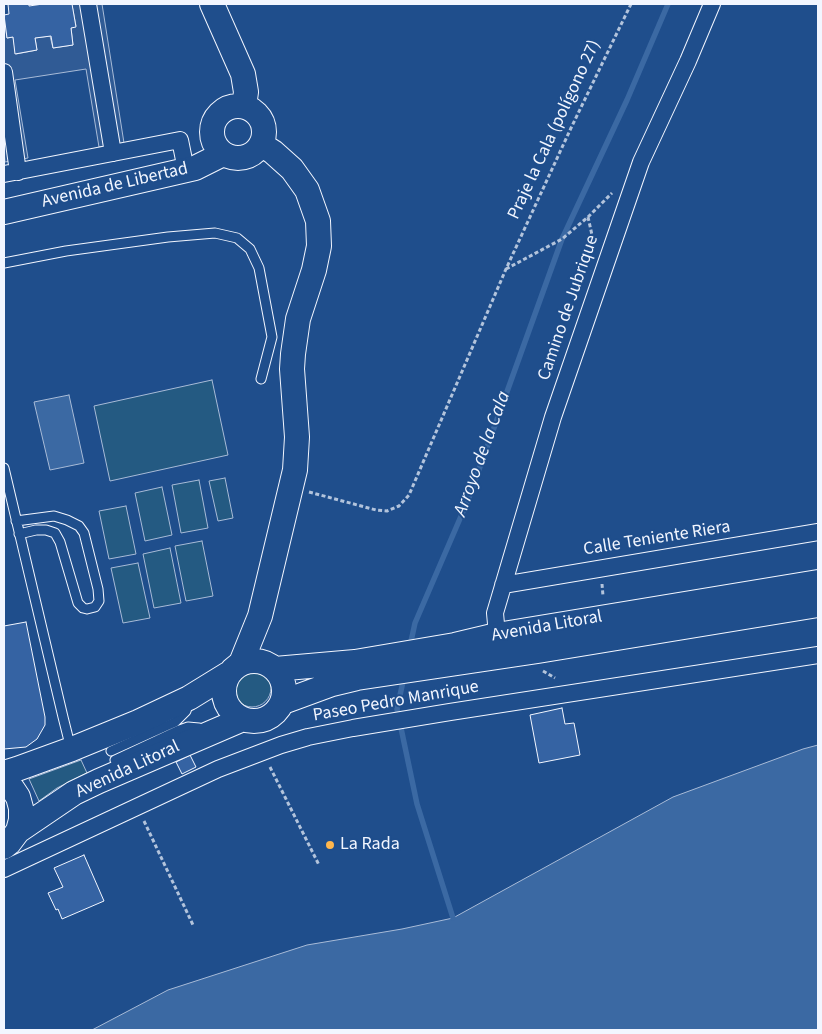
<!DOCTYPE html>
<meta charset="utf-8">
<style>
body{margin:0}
#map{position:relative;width:822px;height:1034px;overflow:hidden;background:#1f4e8c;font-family:"Source Sans 3",sans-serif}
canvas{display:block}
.frame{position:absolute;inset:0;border:5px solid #f2f6ff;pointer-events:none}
</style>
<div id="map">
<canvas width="822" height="1034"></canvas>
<div class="frame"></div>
</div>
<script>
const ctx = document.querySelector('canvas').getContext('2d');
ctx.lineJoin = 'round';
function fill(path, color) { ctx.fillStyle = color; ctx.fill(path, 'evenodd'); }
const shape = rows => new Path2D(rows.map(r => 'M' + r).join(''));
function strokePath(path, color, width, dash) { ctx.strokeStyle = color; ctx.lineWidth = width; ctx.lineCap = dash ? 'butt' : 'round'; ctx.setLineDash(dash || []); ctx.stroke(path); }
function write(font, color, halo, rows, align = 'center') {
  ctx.font = font + ' "Source Sans 3",sans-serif'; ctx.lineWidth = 4; ctx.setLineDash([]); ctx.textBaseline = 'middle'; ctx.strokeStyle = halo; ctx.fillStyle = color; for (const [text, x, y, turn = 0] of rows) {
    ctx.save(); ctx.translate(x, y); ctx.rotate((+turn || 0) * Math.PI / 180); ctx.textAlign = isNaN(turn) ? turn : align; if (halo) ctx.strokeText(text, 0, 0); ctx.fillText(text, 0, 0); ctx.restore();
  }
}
const green = shape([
 [212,380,228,455,110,481,94,406,212,380],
 [225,478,233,518,218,521,209,481,225,478],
 [199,480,208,528,181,533,172,485,199,480],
 [162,487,172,535,145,541,135,493,162,487],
 [126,506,136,554,109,559,99,511,126,506],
 [202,541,213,596,186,601,175,546,202,541],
 [170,548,181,603,154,608,143,554,170,548],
 [138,563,150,618,123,623,111,568,138,563],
 '233 688a19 19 0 1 1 38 0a19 19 0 1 1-38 0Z',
 [81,760,87,773,57,788,39,801,29,779,81,760]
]);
fill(green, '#245a82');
strokePath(green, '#a8bbd7', 1);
const parking = shape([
 [67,4,102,4,124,143,99,147,86,69,15,80,28,158,5,162,4,151,4,16,7,38,13,37,16,54,37,50,35,38,50,36,53,48,73,45,71,28,76,26,72,5,67,4]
]);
fill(parking, '#305b95');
strokePath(parking, '#a8bbd7', 1);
const water = shape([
 [69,395,84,463,50,470,34,402,69,395],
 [818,745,818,1030,92,1030,168,990,307,945,402,929,453,918,673,797,803,749,818,745]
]);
fill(water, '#3b69a3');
strokePath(water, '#a8bbd7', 1);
strokePath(shape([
 [410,646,415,623,468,500,562,239,627,100,668,4],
 [404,677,397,709,417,804,453,918]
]), '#3b69a3', 5.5);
const building = shape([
 [8,4,29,4,29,6,43,4,72,4,76,27,71,28,73,45,53,48,51,36,35,38,37,50,15,54,13,37,7,38,4,15,9,14,8,4],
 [26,622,45,717,45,725,37,739,26,747,4,749,4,626,26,622],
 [562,708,565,724,574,723,580,755,539,763,530,715,562,708],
 [190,755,196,767,182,774,176,762,190,755],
 [84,855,104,901,62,919,58,909,56,910,48,893,63,887,54,868,84,855]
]);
fill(building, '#3563a3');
strokePath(building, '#f2f6ff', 1);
const lane = shape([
 [4,263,66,251,168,237,215,233,237,238,250,249,259,268,272,337,261,379],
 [4,468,63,717,71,749],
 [16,521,54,516,67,520,79,526,84,533,98,589,99,601,95,607,87,609,83,608,78,603,60,542,55,533,46,530,36,530,19,534],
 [111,751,175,722,186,711,188,704],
 [115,760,177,731,188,727,199,728,203,731]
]);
const street = shape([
 [88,4,113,153],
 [4,72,18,172],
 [4,174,180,140,186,170],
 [503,585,818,532],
 [497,635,495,613,553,417,641,162,688,61,712,4],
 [4,869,218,769,281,745,308,737,353,728,450,712,818,655]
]);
const secondary = shape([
 [212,4,243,74,246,92,244,106],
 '212 132a26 26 0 1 1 52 0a26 26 0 1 1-52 0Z',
 [4,212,195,168,223,154],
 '224 691a30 30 0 1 1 60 0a30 30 0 1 1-60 0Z',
 [241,663,260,616,295,470,297,437,292,369,293,354,298,319,314,270,319,246,318,221,307,190,292,169,273,152,262,145],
 [275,669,355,662,455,645,497,635,818,582],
 [283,702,332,684,357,678,538,651,818,605],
 [4,773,17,769,72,749,138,722,189,698,228,674],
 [4,780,12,788,18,797,21,808,21,820,18,831,9,843,4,847],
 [18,831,74,793,99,781,243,719]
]);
strokePath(lane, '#f2f6ff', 11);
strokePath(street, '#f2f6ff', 18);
strokePath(secondary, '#f2f6ff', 26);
strokePath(shape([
 [588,217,592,235,591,251],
 [506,269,562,239,588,217,612,193],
 [309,492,376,510,387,511,399,506,409,495,506,269,571,128,631,4],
 [602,584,603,596],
 [543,671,555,678],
 [270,767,319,865],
 [144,821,193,925]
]), '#b3c4dc', 3, [4, 2.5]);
strokePath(lane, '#1f4e8c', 9);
strokePath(street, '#1f4e8c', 16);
strokePath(secondary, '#1f4e8c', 24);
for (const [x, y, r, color] of [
 [330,845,5,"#ffb74d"]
]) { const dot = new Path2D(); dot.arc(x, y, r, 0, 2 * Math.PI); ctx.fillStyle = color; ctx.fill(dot); strokePath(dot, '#1f4e8c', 2); }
write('18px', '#f2f6ff', '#1f4e8c', [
 ["Praje la Cala (polígono 27)",555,130,-65],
 ["Avenida de Libertad",115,186,-13],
 ["Camino de Jubrique",569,308,-71],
 ["Calle Teniente Riera",657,539,-9],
 ["Avenida Litoral",547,627,-10],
 ["Paseo Pedro Manrique",396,702,-10],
 ["Avenida Litoral",128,770,-25]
]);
write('18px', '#f2f6ff', '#1f4e8c', [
 ["La Rada",340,845]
], 'left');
write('italic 19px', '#f2f6ff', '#1f4e8c', [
 ["Arroyo de la Cala",483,454,-70]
]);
</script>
